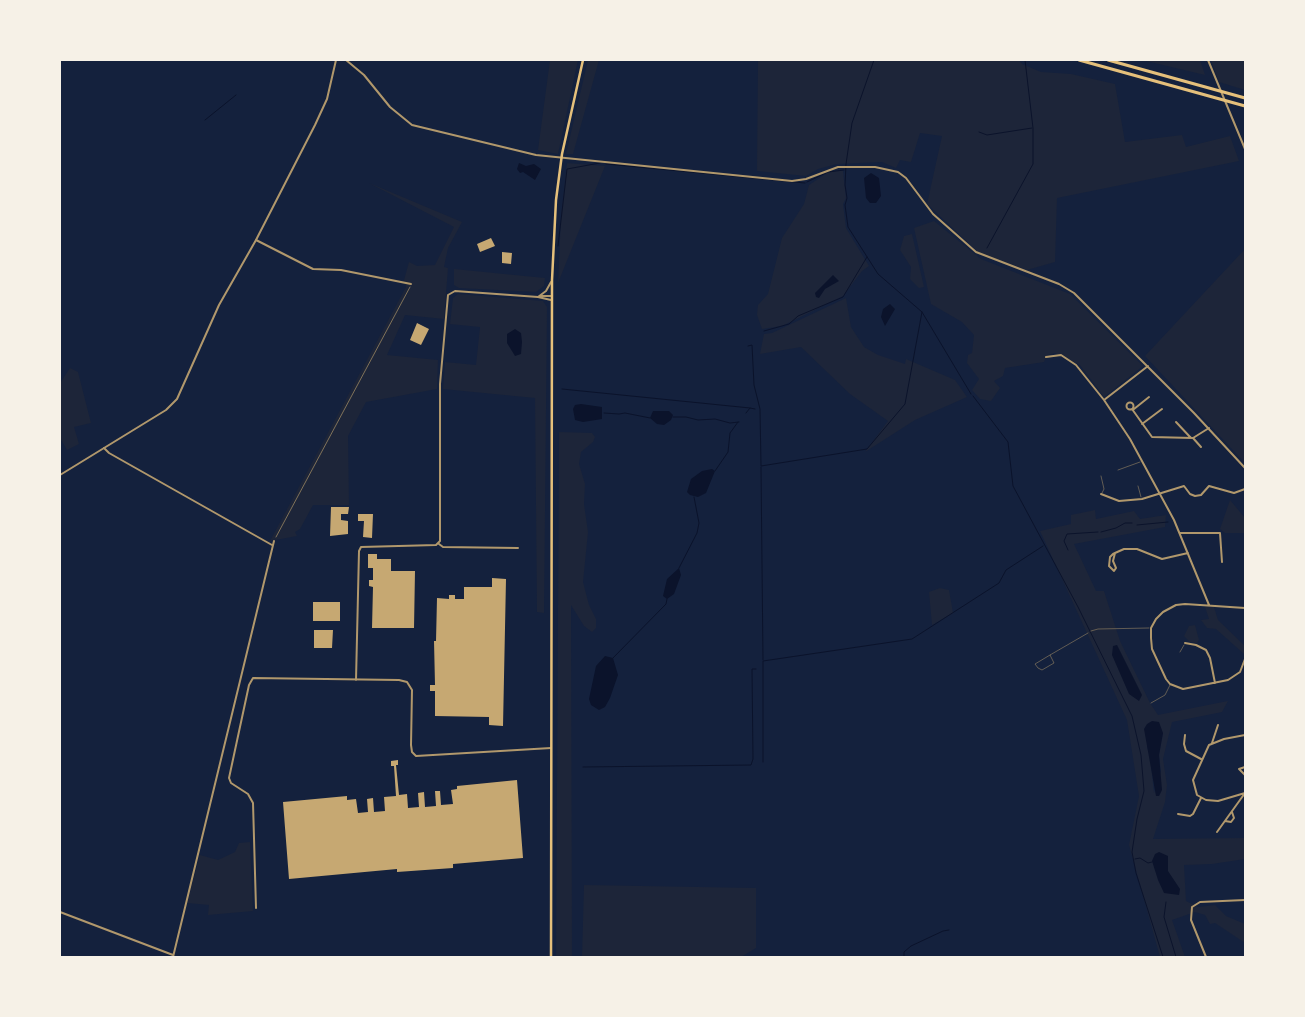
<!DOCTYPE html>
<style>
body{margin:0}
#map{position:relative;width:1305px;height:1017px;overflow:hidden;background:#14213d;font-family:"Golos Text",sans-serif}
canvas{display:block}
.frame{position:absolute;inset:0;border:61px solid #f6f1e7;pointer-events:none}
</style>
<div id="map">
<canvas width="1305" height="1017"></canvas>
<div class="frame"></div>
</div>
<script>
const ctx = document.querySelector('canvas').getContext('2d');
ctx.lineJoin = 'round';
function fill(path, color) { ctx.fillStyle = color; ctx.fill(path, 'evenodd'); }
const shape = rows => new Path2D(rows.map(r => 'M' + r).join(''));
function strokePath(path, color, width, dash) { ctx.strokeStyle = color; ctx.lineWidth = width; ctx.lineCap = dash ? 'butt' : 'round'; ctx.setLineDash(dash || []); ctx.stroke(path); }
fill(shape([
 [550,60,578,60,558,154,538,150],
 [588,60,599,60,573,154,566,154],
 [758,60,1019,60,1022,64,1041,72,1071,74,1115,84,1125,142,1182,135,1186,147,1230,136,1239,161,1057,198,1055,262,1027,270,978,252,927,204,942,136,920,133,911,162,900,160,896,168,882,162,837,164,818,169,806,176,757,171],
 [1142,60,1200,60,1205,75],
 [1211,60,1245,60,1245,90,1219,82],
 [567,163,605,166,558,283,561,217],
 [835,171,843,171,846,198,843,204,846,228,869,266,862,271,843,296,782,326,762,329,757,315,758,305,768,294,782,238,804,204,809,185,827,173],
 [369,183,462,222,448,248,444,267,448,268,444,319,405,315,387,355,438,360,437,389,366,402,348,436,349,505,313,505,300,529,295,532,297,536,270,541,406,287,404,280,409,262,417,266,435,265,454,227],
 [934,221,981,259,1070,294,1143,366,1104,397,1080,365,1055,353,1047,355,1044,362,1005,368,1003,376,994,381,1000,388,991,401,980,399,972,390,979,379,967,363,968,355,972,353,974,335,962,322,931,304,914,228],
 [912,234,924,287,919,288,910,279,911,267,900,250,904,236],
 [1245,249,1245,463,1145,356],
 [454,269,494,273,545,278,544,286,536,292,459,288,454,285],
 [458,294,543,301,547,307,544,613,537,612,535,398,443,389,445,362,476,365,480,327,450,324,453,298],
 [846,298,851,327,864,347,878,355,905,364,906,359,955,380,967,397,915,420,865,452,888,421,850,394,801,347,760,354,764,334,772,333],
 [70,368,78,372,91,423,74,427,79,444,67,450,60,438,60,383],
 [559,432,592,433,595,437,593,442,581,452,579,464,585,484,584,504,588,532,583,582,589,605,596,619,596,628,592,632,584,626,571,605,572,957,556,957],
 [1230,500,1245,518,1245,533,1225,533,1220,529],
 [1095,510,1096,519,1134,511,1140,519,1166,515,1165,527,1074,544,1096,591,1104,591,1120,641,1150,703,1158,715,1228,701,1222,712,1172,722,1163,759,1167,785,1165,802,1153,839,1245,838,1245,859,1212,864,1184,865,1186,901,1198,907,1215,905,1226,916,1245,924,1245,943,1215,923,1210,924,1205,915,1195,912,1172,920,1185,957,1160,957,1129,845,1139,796,1127,720,1040,531,1071,524,1071,515],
 [1163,733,1159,755,1161,771,1154,793,1150,756,1147,747],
 [940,588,949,590,953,613,932,625,929,592],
 [1205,607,1214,607,1218,620,1245,646,1244,654,1216,629,1207,628,1201,620,1209,619],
 [1195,625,1199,640,1197,643,1190,642,1184,636,1189,626],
 [250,842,253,911,208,915,209,905,187,903,200,855,218,860,235,852,239,843],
 [584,885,756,888,756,948,741,957,582,957]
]), '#1d2539');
fill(shape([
 [519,163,526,166,534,164,541,169,535,180,523,172,520,173,517,169],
 [871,173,879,178,881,196,876,203,870,203,866,198,864,178],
 [833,275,839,281,825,289,819,298,816,297,815,293],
 [890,304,895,309,885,326,881,317,883,309],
 [515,329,521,333,522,342,521,354,515,356,507,343,507,334],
 [581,404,602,407,602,419,583,422,575,420,573,409,575,405],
 [653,411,669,411,673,415,671,420,664,425,657,424,650,418],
 [712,469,715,471,706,493,698,497,690,495,687,492,691,479,702,471],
 [679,568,681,575,674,594,667,599,663,596,667,579],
 [1117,645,1142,695,1139,701,1129,694,1112,655,1113,646],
 [605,656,613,658,618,675,610,698,605,707,599,710,591,705,589,699,596,666],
 [1152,721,1159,722,1163,733,1159,755,1162,790,1159,796,1156,796,1144,729,1147,724],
 [1159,852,1168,856,1168,871,1180,889,1179,895,1164,893,1158,880,1152,861,1155,854]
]), '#0b132b');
strokePath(shape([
 [874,60,852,123,846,164,845,185,847,198,845,205,848,227,878,274,922,312,971,394],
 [205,120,236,95],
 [979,132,987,135,1032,128],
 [606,164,805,183],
 [807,182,828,172,844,170],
 [558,246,567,169,600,163],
 [987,248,1033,164,1033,128,1025,60],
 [764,331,789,324,798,316,843,297,867,257],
 [748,346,752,345,754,385,760,409,761,466,867,449,905,404,922,312],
 [562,389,750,408],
 [973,396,1008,442,1013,486,1078,607,1132,716,1141,755,1144,791,1137,819,1132,852,1136,873,1163,957],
 [604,413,619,414,625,413,650,418],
 [746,413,750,408,755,409],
 [673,417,686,417,698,420,715,419,730,423,739,422],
 [761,467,763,660],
 [715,471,728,452,730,433,738,422],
 [1137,525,1168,522],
 [1101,532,1116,528,1125,523,1132,523],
 [1068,550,1064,541,1067,534,1098,532],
 [679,568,697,533,699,523,694,497],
 [613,658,666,604,667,599],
 [763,762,763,661,912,639,999,583,1006,570,1043,546],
 [583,767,751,765,753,759,752,669,756,669],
 [1135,859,1140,858,1148,863,1152,862],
 [1166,902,1164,917,1176,957],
 [904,957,904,952,911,946,943,931,949,930]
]), '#0b132b', 1);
fill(shape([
 [491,238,495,246,480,252,477,244],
 [502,252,512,253,511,264,502,263],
 [417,323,429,329,421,345,410,340],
 [331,507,349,507,348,514,341,514,341,520,348,521,348,534,330,536],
 [358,514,373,514,372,538,363,537,364,521,358,521],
 [368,554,377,554,377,559,391,559,391,571,415,571,414,628,372,628,373,587,369,586,369,580,373,580,373,568,368,568],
 [492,578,506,579,503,726,489,725,489,717,435,716,435,691,430,691,430,685,435,685,434,641,436,641,437,598,449,599,449,595,455,595,455,599,464,599,464,587,492,587],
 [313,602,340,602,340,621,313,621],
 [314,630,333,630,332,648,314,648],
 [398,760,398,765,396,765,399,795,407,794,408,808,419,807,418,793,424,792,425,807,436,806,435,791,440,791,441,805,453,804,451,790,457,789,457,786,517,780,523,858,453,864,453,868,397,872,397,869,289,879,283,802,347,796,347,800,356,799,358,813,368,812,367,799,373,798,374,812,385,811,384,797,396,796,394,766,391,766,391,761]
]), '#c6a872');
strokePath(shape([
 [276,537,410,287]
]), '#e5c07b', 0.5);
strokePath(shape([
 [1118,470,1140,462],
 [1101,476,1104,489,1102,493],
 [1138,486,1141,497],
 [1091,631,1098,629,1149,628],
 [1180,652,1184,645],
 [1050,655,1035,664,1038,668,1042,670,1054,663,1050,655,1088,633],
 [1151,703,1165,695,1170,685]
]), '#b1986c', 0.5);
strokePath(shape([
 [346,60,364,75,390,107,412,125,536,155,792,181,806,179,838,167,875,167,898,172,906,178,933,214,976,252,1059,284,1074,293,1194,413,1245,468],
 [256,240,313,269,341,270,411,284],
 [540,296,551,296],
 [538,297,546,291,551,282],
 [1046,357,1061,355,1076,365,1104,400,1130,439,1174,520,1209,605],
 [1104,400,1148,366],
 '1126.5 406a3.5 3.5 0 1 1 7 0a3.5 3.5 0 1 1-7 0Z',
 [1132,409,1152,437,1193,438,1209,428],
 [1134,409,1149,397],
 [1176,422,1191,438],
 [1142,424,1162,409],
 [1193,438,1201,447],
 [104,448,109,453,272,545],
 [1101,494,1119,501,1142,499,1184,486,1190,494,1195,496,1201,495,1209,486,1234,493,1245,489],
 [1180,533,1220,533,1222,562],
 [439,544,443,547,518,548],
 [1115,553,1113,561,1116,568,1114,571,1109,566,1110,557,1113,554,1115,553,1124,549,1137,549,1162,559,1188,553],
 [1245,608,1185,604,1176,605,1163,612,1156,619,1151,628,1151,638,1152,649,1166,679,1170,684,1183,689,1228,680,1240,672,1245,659],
 [1185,643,1196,645,1206,650,1210,658,1215,683],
 [356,680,359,551,361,547,436,545,440,541,440,384,448,295,455,291,538,297,551,300],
 [1185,735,1184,744,1186,751,1201,759],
 [1245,735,1224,739,1209,745,1193,780,1197,795,1206,800,1218,801,1245,793],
 [1212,743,1218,725],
 [1245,767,1239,769,1245,775],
 [1178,814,1190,816,1193,814,1201,798],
 [1225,821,1231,822,1234,818,1232,812],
 [1217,832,1245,793],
 [256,908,253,803,248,794,231,783,229,778,249,685,253,678,399,680,407,682,412,690,411,745,412,752,416,756,551,748],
 [60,912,173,955],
 [173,957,274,541],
 [1206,957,1191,920,1192,907,1200,902,1245,900]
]), '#b1986c', 2);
strokePath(shape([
 [1208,60,1245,149],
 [60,475,166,410,177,399,219,305,256,240,315,125,327,99,336,60]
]), '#b1986c', 2);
strokePath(shape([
 [551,957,552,280,556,200,562,154,583,60]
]), '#e5c07b', 2.5);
strokePath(shape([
 [1079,60,1245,106],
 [1108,60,1245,98]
]), '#e5c07b', 3);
</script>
